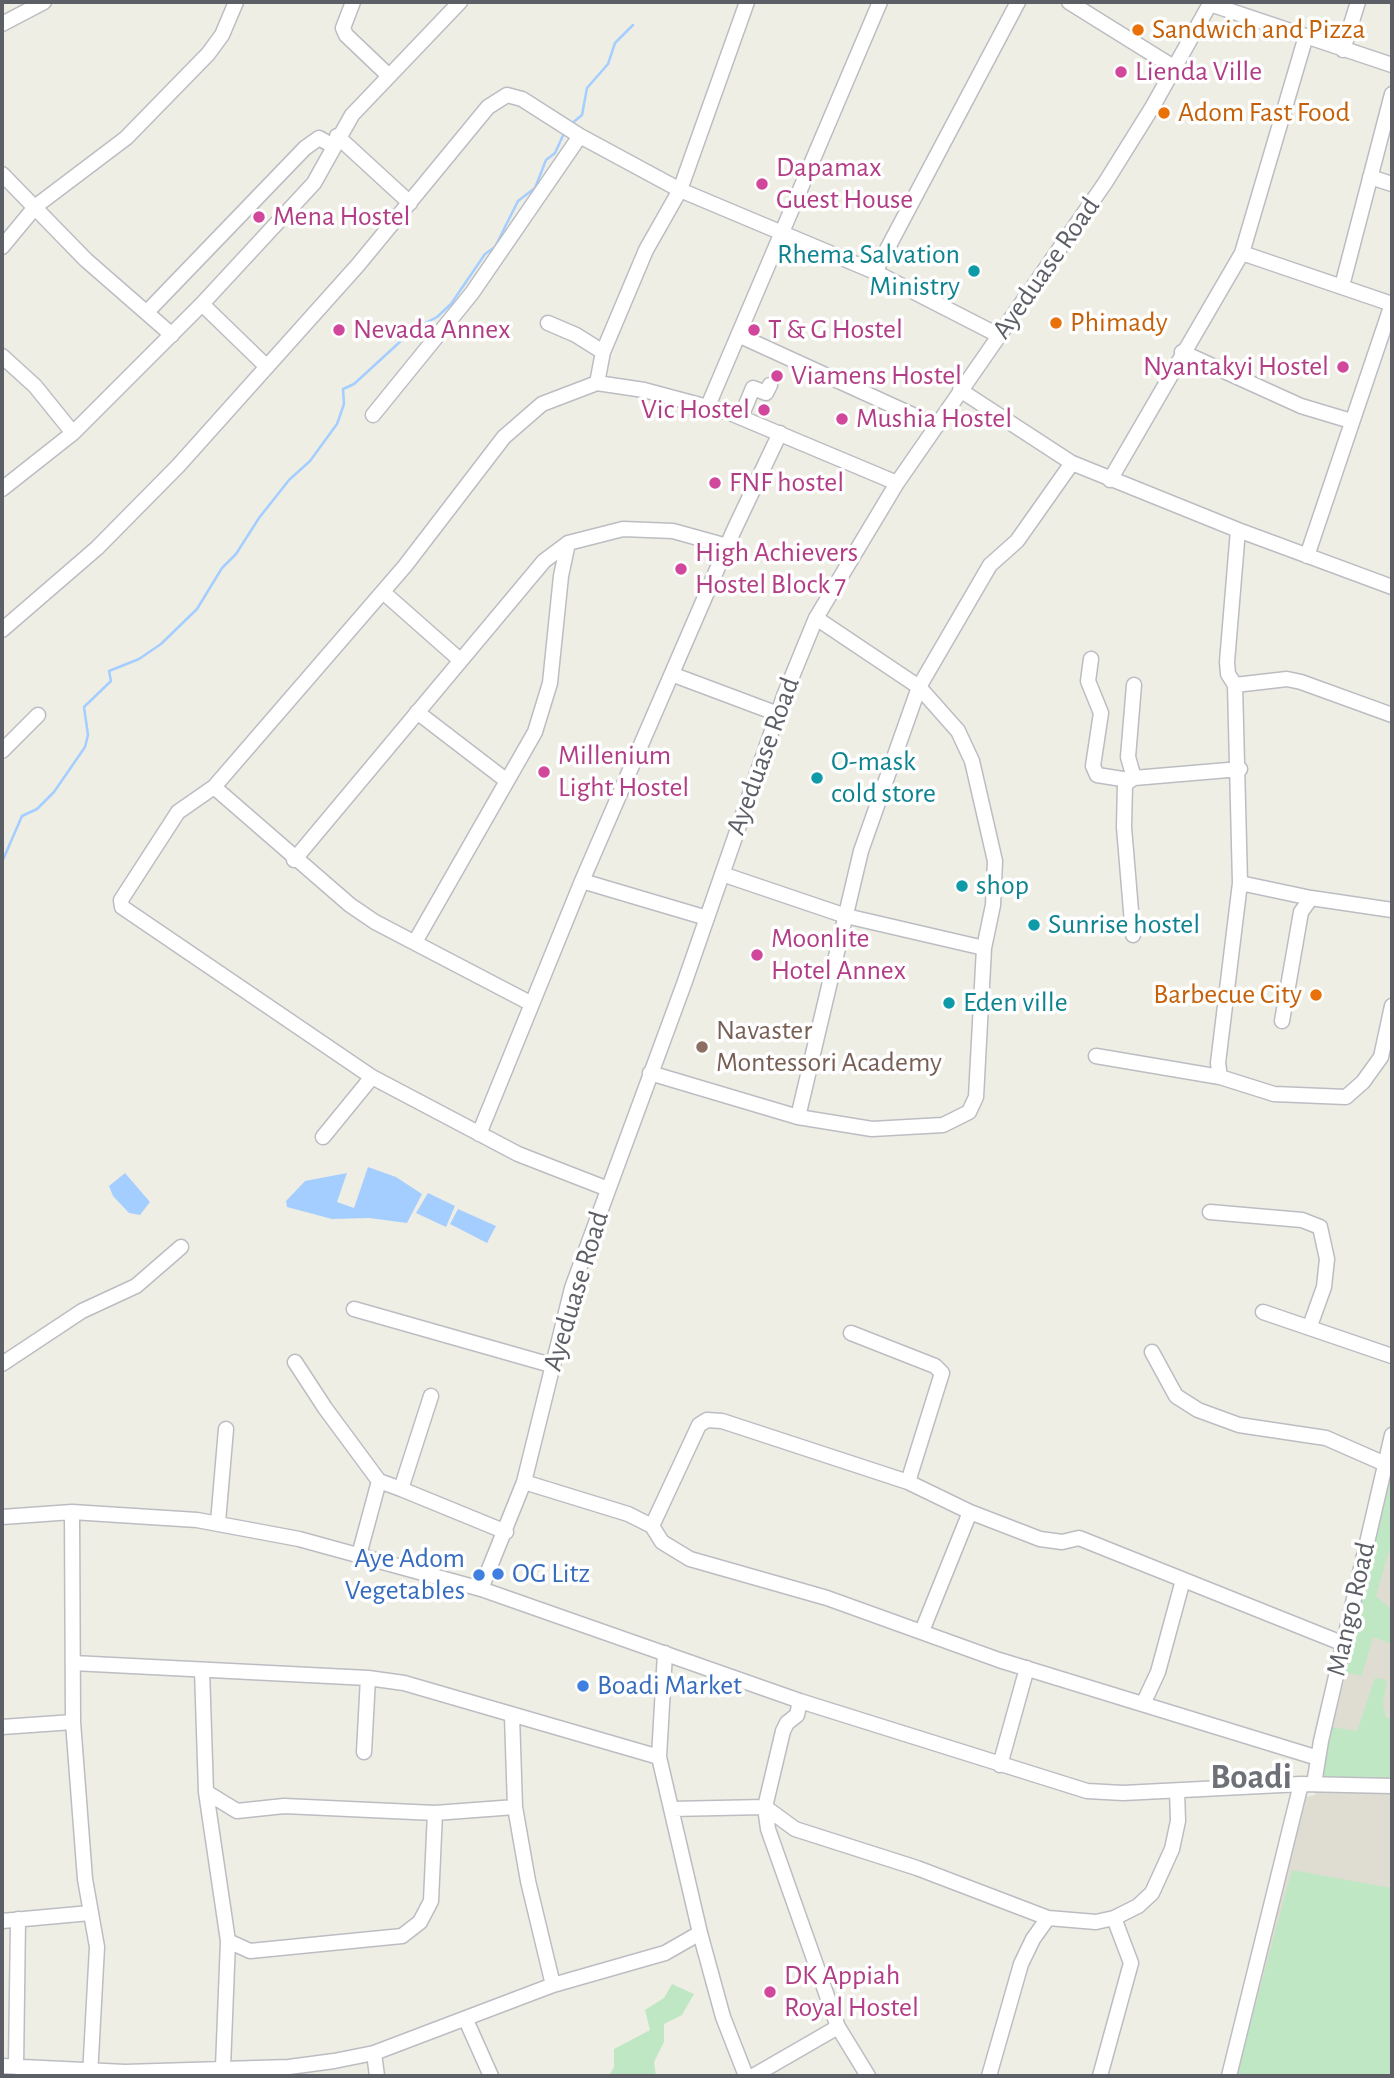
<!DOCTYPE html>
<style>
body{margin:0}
#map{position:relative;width:1394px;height:2078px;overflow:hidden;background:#efeee4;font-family:"Alegreya Sans",sans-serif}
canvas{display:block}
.frame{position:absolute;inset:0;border:4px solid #5c5f65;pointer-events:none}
</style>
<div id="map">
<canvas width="1394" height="2078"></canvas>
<div class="frame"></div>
</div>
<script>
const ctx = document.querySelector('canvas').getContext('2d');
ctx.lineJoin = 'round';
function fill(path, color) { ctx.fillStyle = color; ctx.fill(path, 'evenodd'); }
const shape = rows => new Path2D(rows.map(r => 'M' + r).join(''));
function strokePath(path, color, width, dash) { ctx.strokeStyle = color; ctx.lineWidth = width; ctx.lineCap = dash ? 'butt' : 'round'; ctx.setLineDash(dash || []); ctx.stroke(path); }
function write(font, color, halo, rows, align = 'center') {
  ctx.font = font + ' "Alegreya Sans",sans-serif'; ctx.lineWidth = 7; ctx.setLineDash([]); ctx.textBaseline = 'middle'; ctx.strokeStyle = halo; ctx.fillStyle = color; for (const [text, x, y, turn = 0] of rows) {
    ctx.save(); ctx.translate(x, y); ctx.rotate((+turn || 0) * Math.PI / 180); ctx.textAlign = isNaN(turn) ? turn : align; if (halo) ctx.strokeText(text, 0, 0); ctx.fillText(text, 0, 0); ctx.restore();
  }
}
fill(shape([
 [1392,1491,1392,2076,1238,2076,1305,1797,1315,1795]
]), '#dfddd2');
fill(shape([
 [1392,1463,1392,1552,1389,1551,1376,1596,1392,1610,1392,1644,1373,1637,1362,1676,1345,1672,1331,1727,1357,1731,1375,1678,1387,1680,1383,1704,1386,1718,1392,1718,1392,1781,1330,1780,1322,1774,1321,1763],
 [1292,1870,1392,1888,1392,2076,1236,2076],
 [672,1984,694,1994,682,2015,664,2024,664,2042,654,2062,656,2076,609,2076,614,2067,614,2049,650,2030,645,2010,664,1998]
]), '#c0e7c4');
fill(shape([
 [368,1167,396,1177,422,1194,407,1223,369,1218,332,1219,287,1207,286,1201,305,1181,347,1173,337,1202,354,1208],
 [125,1173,150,1202,140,1215,129,1213,113,1196,109,1186],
 [428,1193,455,1206,446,1227,416,1213],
 [458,1209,496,1226,487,1243,450,1224]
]), '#a4ceff');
strokePath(shape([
 [570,125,582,115,587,88,608,64,615,43,633,25],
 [2,862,22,816,37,809,54,792,85,747,88,735,84,707,111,681,109,671,139,659,161,644,197,609,222,568,236,554,259,518,289,480,310,461,337,424,344,404,343,389,354,384,414,329,437,317,451,304,485,254,495,247,518,201,535,188,546,160,555,153,565,131]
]), '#a4ceff', 2.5);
const minor = shape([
 [353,2,343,28,346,35,389,76],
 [1069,2,1175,68],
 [1210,4,1392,65],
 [2,24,44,2],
 [1343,50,1358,2],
 [337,136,410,203],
 [2,174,86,260,172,335],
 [1370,177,1392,184],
 [2,247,36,206,126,138,208,54,222,35,236,2],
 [1242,253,1392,304],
 [875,272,1018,2],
 [1342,286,1392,94],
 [202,304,267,367],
 [147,312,305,148,319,138,333,146],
 [548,323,576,335,603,352],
 [738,335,937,426],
 [1182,352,1301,406,1351,421],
 [2,356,35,386,73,433],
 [597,383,603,352,646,250,680,190,747,2],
 [960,390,1072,463,1238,530,1392,587],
 [708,406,880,2],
 [373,415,472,293,580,136],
 [741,417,753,388,766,393,770,385],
 [1110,480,1242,253,1306,36],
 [2,489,73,433,202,304,314,183,352,115,460,2],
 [1307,556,1392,304],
 [383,592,460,660],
 [2,630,97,548,178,466,358,265,488,107,507,95,522,99,580,136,680,190,875,272,998,335],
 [1091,659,1088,681,1101,713,1093,766,1097,775,1129,780],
 [674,675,778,714],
 [1235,685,1287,679,1301,682,1392,715],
 [417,712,507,781],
 [2,751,38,715],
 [1134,778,1128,757,1134,685],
 [214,787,350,905,375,922,530,1003],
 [294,860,544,561,568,543,623,529,673,531,727,546],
 [722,874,846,916,984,948],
 [582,881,707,918],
 [1240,883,1311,898,1392,910],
 [1133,935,1124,827,1125,784,1134,778,1240,769],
 [415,942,535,732,550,683,561,576,568,543],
 [1282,1021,1301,912,1311,898],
 [1096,1056,1220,1077,1274,1094,1346,1097,1363,1082,1381,1057,1392,1006],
 [650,1073,798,1117,872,1129,943,1125,969,1112,976,1097,984,948,993,905,995,861,972,761,958,731,919,687,816,618],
 [1220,1077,1218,1063,1240,883,1235,685,1228,674,1227,662,1238,530],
 [798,1117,861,851,919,687,990,565,1017,541,1072,463],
 [479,1134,582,881,734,530,780,433],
 [323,1137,372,1077],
 [608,1189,518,1154,372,1077,122,907,121,900,178,812,214,787,405,566,504,437,542,404,597,383,644,390,730,413,897,483],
 [1210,1212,1302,1220,1320,1227,1327,1259,1324,1287,1310,1326],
 [354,1309,551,1365],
 [1263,1312,1392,1356],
 [851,1333,935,1366,942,1373,908,1482],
 [1152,1352,1176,1396,1198,1410,1239,1425,1326,1438,1383,1463],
 [295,1362,325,1408,379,1481,359,1555],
 [2,1364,82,1311,136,1286,181,1247],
 [379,1481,401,1489,431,1396],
 [524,1482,628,1514,652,1526,662,1542,690,1559,827,1598,999,1660,1318,1758],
 [401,1489,506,1532],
 [72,1512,73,1722,85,1879,97,1947,90,2076],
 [2,1517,72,1512,197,1520,299,1539,481,1589,800,1701,1087,1791,1123,1793,1301,1784,1392,1786],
 [218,1522,226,1429],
 [652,1526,699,1425,707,1420,722,1421,908,1482,970,1512,1040,1539,1062,1542,1079,1538,1344,1644],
 [481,1589,524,1482,572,1288,684,984,784,696,816,618,897,483,1105,183,1153,106,1211,2],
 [922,1631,970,1512],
 [665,1653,659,1757,700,1933,723,2017,746,2076],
 [73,1663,368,1678,404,1683,659,1757],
 [202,1670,206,1792,228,1941,223,2067],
 [800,1701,797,1715,787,1723,783,1731,765,1807,768,1829,838,2027,868,2076],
 [1144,1702,1158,1672,1183,1580],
 [512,1716,515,1807,528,1881,553,1985],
 [2,1727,73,1722],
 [364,1752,368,1678],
 [1000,1765,1027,1668],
 [1314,1784,1321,1741,1392,1435],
 [206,1792,237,1811,284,1806,435,1813,515,1807],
 [671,1809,765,1807,795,1829,917,1868,1048,1918,1096,1922,1114,1918,1138,1906,1152,1893,1172,1849,1178,1821,1177,1791],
 [2,1921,90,1913],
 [228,1941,250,1951,402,1936,420,1922,431,1901,435,1813],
 [466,2020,491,2076],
 [374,2053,377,2076],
 [2,2066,125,2072,289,2067,334,2061,374,2053,553,1985,665,1953,700,1933],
 [16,2067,18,1919],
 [753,2076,838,2027],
 [989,2076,1021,1964,1033,1939,1048,1918],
 [1100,2076,1131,1963,1114,1918],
 [1229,2076,1301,1784]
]);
strokePath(minor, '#bcbdc3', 17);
strokePath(minor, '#fff', 14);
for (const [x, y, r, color] of [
 [1138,30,7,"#e8710a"],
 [1121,72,7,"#d1479c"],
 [1164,113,7,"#e8710a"],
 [762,184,7,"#d1479c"],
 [259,217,7,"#d1479c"],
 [974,271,7,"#0f9aa8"],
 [1056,323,7,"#e8710a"],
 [339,330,7,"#d1479c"],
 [754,330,7,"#d1479c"],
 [1343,367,7,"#d1479c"],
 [777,376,7,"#d1479c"],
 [764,410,7,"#d1479c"],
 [842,419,7,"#d1479c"],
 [715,483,7,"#d1479c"],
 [681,569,7,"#d1479c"],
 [544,772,7,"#d1479c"],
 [817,778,7,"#0f9aa8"],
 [962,886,7,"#0f9aa8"],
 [1034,925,7,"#0f9aa8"],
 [757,955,7,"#d1479c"],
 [1316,995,7,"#e8710a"],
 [949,1003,7,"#0f9aa8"],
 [702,1047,7,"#8d6e63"],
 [498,1574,7,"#3f7fe0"],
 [479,1575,7,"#3f7fe0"],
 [583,1686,7,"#3f7fe0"],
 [770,1992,7,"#d1479c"]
]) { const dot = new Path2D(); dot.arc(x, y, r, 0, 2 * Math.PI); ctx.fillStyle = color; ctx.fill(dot); strokePath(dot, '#fff', 2.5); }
write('28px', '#c56008', '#fff', [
 ["Sandwich and Pizza",1152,30],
 ["Adom Fast Food",1178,113],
 ["Phimady",1070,323],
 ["Barbecue City",1302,995,"right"]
], 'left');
write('28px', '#b23c85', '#fff', [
 ["Lienda Ville",1135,72],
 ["Dapamax",776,168],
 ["Guest House",776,200],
 ["Mena Hostel",273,217],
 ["Nevada Annex",353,330],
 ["T & G Hostel",768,330],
 ["Nyantakyi Hostel",1329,367,"right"],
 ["Viamens Hostel",791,376],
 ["Vic Hostel",750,410,"right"],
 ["Mushia Hostel",856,419],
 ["FNF hostel",729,483],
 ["High Achievers",695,553],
 ["Hostel Block 7",695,585],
 ["Millenium",558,756],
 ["Light Hostel",558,788],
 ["Moonlite",771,939],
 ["Hotel Annex",771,971],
 ["DK Appiah",784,1976],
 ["Royal Hostel",784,2008]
], 'left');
write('28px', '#0d838f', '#fff', [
 ["Rhema Salvation",960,255,"right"],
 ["Ministry",960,287,"right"],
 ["O-mask",831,762],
 ["cold store",831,794],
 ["shop",976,886],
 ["Sunrise hostel",1048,925],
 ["Eden ville",963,1003]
], 'left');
write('28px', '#5c5f65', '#fff', [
 ["Ayeduase Road",1046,268,-55],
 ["Ayeduase Road",763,756,-70],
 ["Ayeduase Road",576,1291,-73],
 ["Mango Road",1351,1609,-77]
]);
write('28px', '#785e54', '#fff', [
 ["Navaster",716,1031],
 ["Montessori Academy",716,1063]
], 'left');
write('28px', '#366cbe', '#fff', [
 ["Aye Adom",465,1559,"right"],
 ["Vegetables",465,1591,"right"],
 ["OG Litz",512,1574],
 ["Boadi Market",597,1686]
], 'left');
write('bold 35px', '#6d7177', '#fff', [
 ["Boadi",1251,1777]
]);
</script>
